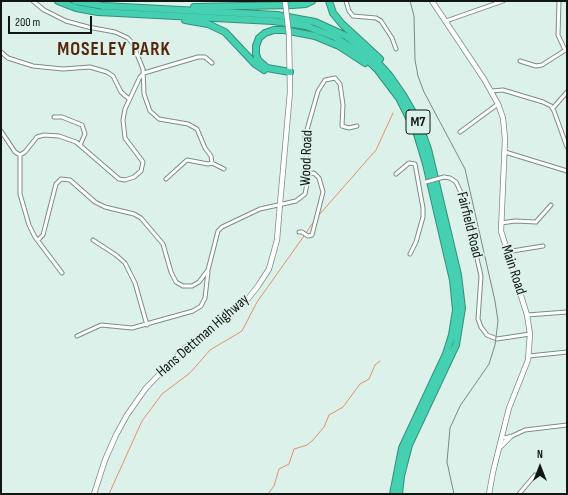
<!DOCTYPE html>
<style>
body{margin:0}
#map{position:relative;width:568px;height:495px;overflow:hidden;background:#ddf1eb;font-family:"Sofia Sans Condensed",sans-serif}
canvas{display:block}
.frame{position:absolute;inset:0;border:2px solid #0f1613;pointer-events:none}
.north{position:absolute;left:520px;top:447px;width:40px;height:40px;-webkit-text-stroke:3px #ddf1eb;paint-order:stroke;rotate:0deg;font-size:11px;font-weight:700;line-height:16px;text-align:center;color:#0f1613}
.north::after{content:'';display:block;margin:auto;width:14px;height:18px;background:#0f1613;clip-path:polygon(50% 0,100% 100%,50% 72%,0 100%)}
.scale{position:absolute;left:8px;top:16px;width:84px;height:18px;box-sizing:border-box;border:2px solid #0f1613;border-top:0;padding-left:5px;font-size:12px;line-height:14px;white-space:nowrap;color:#0f1613;-webkit-text-stroke:3px #ddf1eb;paint-order:stroke}
</style>
<div id="map">
<canvas width="568" height="495"></canvas>
<div class="frame"></div>
<div class="north">N</div>
<div class="scale">200 m</div>
</div>
<script>
const ctx = document.querySelector('canvas').getContext('2d');
ctx.lineJoin = 'round';
const shape = rows => new Path2D(rows.map(r => 'M' + r).join(''));
function strokePath(path, color, width, dash) { ctx.strokeStyle = color; ctx.lineWidth = width; ctx.lineCap = dash ? 'butt' : 'round'; ctx.setLineDash(dash || []); ctx.stroke(path); }
function write(font, color, halo, rows, align = 'center') {
  ctx.font = font + ' "Sofia Sans Condensed",sans-serif'; ctx.lineWidth = 3.5; ctx.setLineDash([]); ctx.textBaseline = 'middle'; ctx.strokeStyle = halo; ctx.fillStyle = color; for (const [text, x, y, turn = 0] of rows) {
    ctx.save(); ctx.translate(x, y); ctx.rotate((+turn || 0) * Math.PI / 180); ctx.textAlign = isNaN(turn) ? turn : align; if (halo) ctx.strokeText(text, 0, 0); ctx.fillText(text, 0, 0); ctx.restore();
  }
}
strokePath(shape([
 [319,215,376,150,393,113],
 [306,233,314,221],
 [109,494,142,421,162,394,190,373,210,350,242,331,257,302,304,236],
 [268,494,274,486,279,469,289,464,294,449,307,445,312,441,324,427,329,415,343,407,360,384,369,379,375,365,380,361]
]), '#e39069', 1);
const street = shape([
 [33,1,44,10,66,21,88,27,115,32,128,38,133,44,143,69,144,94,150,111,159,119,188,124,197,129,205,148,211,156,212,163],
 [346,1,349,11,353,16,376,18,381,21,392,38,396,49],
 [559,1,558,35,565,50],
 [446,21,503,1],
 [1,52,8,58,33,66,63,69,90,67,107,72,113,76,121,92,129,99],
 [520,61,536,66,542,65,567,49],
 [491,91,503,90,543,102,551,106,554,111,567,147],
 [553,108,567,92],
 [54,117,62,117,82,125,85,134,80,145],
 [1,131,15,152,20,155],
 [460,132,498,104],
 [505,152,567,171],
 [20,155,25,152,37,137,44,135,59,136,76,142,119,179,125,180,134,177,141,171,143,162,125,138,123,120,125,109,140,77,144,73,198,57,205,57,212,63],
 [20,155,20,194,29,225,35,237,62,273],
 [396,174,409,163,415,164,423,208,423,217,416,242,410,254],
 [444,177,450,178,456,182,463,197,481,276,478,319,481,327,487,335,497,339,530,334],
 [166,179,187,160,208,164,212,163,224,169],
 [501,223,515,221,536,222,551,205],
 [299,232,302,232,308,236,312,235,323,192,319,178,314,173,308,174],
 [38,240,43,235,56,184,61,179,70,180,95,202,105,207,134,214,141,218,163,244,171,272,176,282,183,286,192,286,199,282,208,270,218,231,222,227,260,209,296,201,305,194,308,179,305,137,318,91,325,80,335,78,340,84,343,105,342,126,349,128,357,126],
 [93,240,116,255,125,263,135,283,147,325],
 [506,252,543,246],
 [527,315,567,312],
 [77,336,101,325,132,328,193,311,201,306,205,298,208,272],
 [529,356,567,352],
 [501,438,510,437,525,430,567,425],
 [519,494,535,475]
]);
const secondary = shape([
 [432,1,484,79,498,104,503,118,505,139,501,231,527,315,530,334,528,360,509,408,493,472,489,494],
 [500,447,510,437],
 [94,494,105,460,116,435,127,415,146,388,185,348,247,300,258,286,269,269,277,240,280,204,290,92,289,35]
]);
const highway = shape([
 [58,1,76,8,98,12,273,21,306,26,335,37,361,54,377,69,399,98,417,134,426,164,453,280,456,310,452,335,446,354,402,448,393,494],
 [75,1,104,6,277,15,315,22,346,36,369,53,389,75,403,95,418,121,428,149,458,275,462,308,456,345,409,445,401,476,399,494],
 [329,1,333,13,342,24,380,59],
 [194,7,293,5,306,4,312,1],
 [185,20,208,24,225,32,255,64,264,70],
 [290,72,267,68,258,60,256,54,256,46,259,38,265,33,274,30,284,30,315,36,339,46,365,63]
]);
strokePath(street, '#7a8d87', 5);
strokePath(secondary, '#7a8d87', 6);
strokePath(highway, '#32907a', 8);
strokePath(street, '#fff', 3);
strokePath(secondary, '#fff', 4.5);
strokePath(highway, '#45d1b1', 6);
strokePath(shape([
 [410,1,414,16,415,60,418,76,424,92,465,169,495,301,498,321,495,345,489,364,460,406,450,428,447,462,454,494]
]), '#7a8883', 1);
const streetBridge = shape([
 [426,182,444,177]
]);
const secondaryBridge = shape([
 [285,1,289,35]
]);
strokePath(streetBridge, '#7a8d87', 5, []);
strokePath(secondaryBridge, '#7a8d87', 6, []);
strokePath(streetBridge, '#fff', 3);
strokePath(secondaryBridge, '#fff', 4.5);
for (const [x, y, w] of [
 [418,122,24]
]) { const box = new Path2D(); box.roundRect(x - w / 2, y - 12, w, 24, 3); ctx.fillStyle = '#ddf1eb'; ctx.fill(box); strokePath(box, '#0f1613', 1); }
write('bold 14px', '#0f1613', null, [
 ["M7",418,122]
]);
write('15px', '#0f1613', '#ddf1eb', [
 ["Wood Road",307,158,-88],
 ["Fairfield Road",469,225,76],
 ["Main Road",513,270,72],
 ["Hans Dettman Highway",203,336,-41]
]);
ctx.letterSpacing = '1px';
write('bold 19px', '#56260c', '#ddf1eb', [
 ["MOSELEY PARK",114,50]
]);
ctx.letterSpacing = '0px';
</script>
